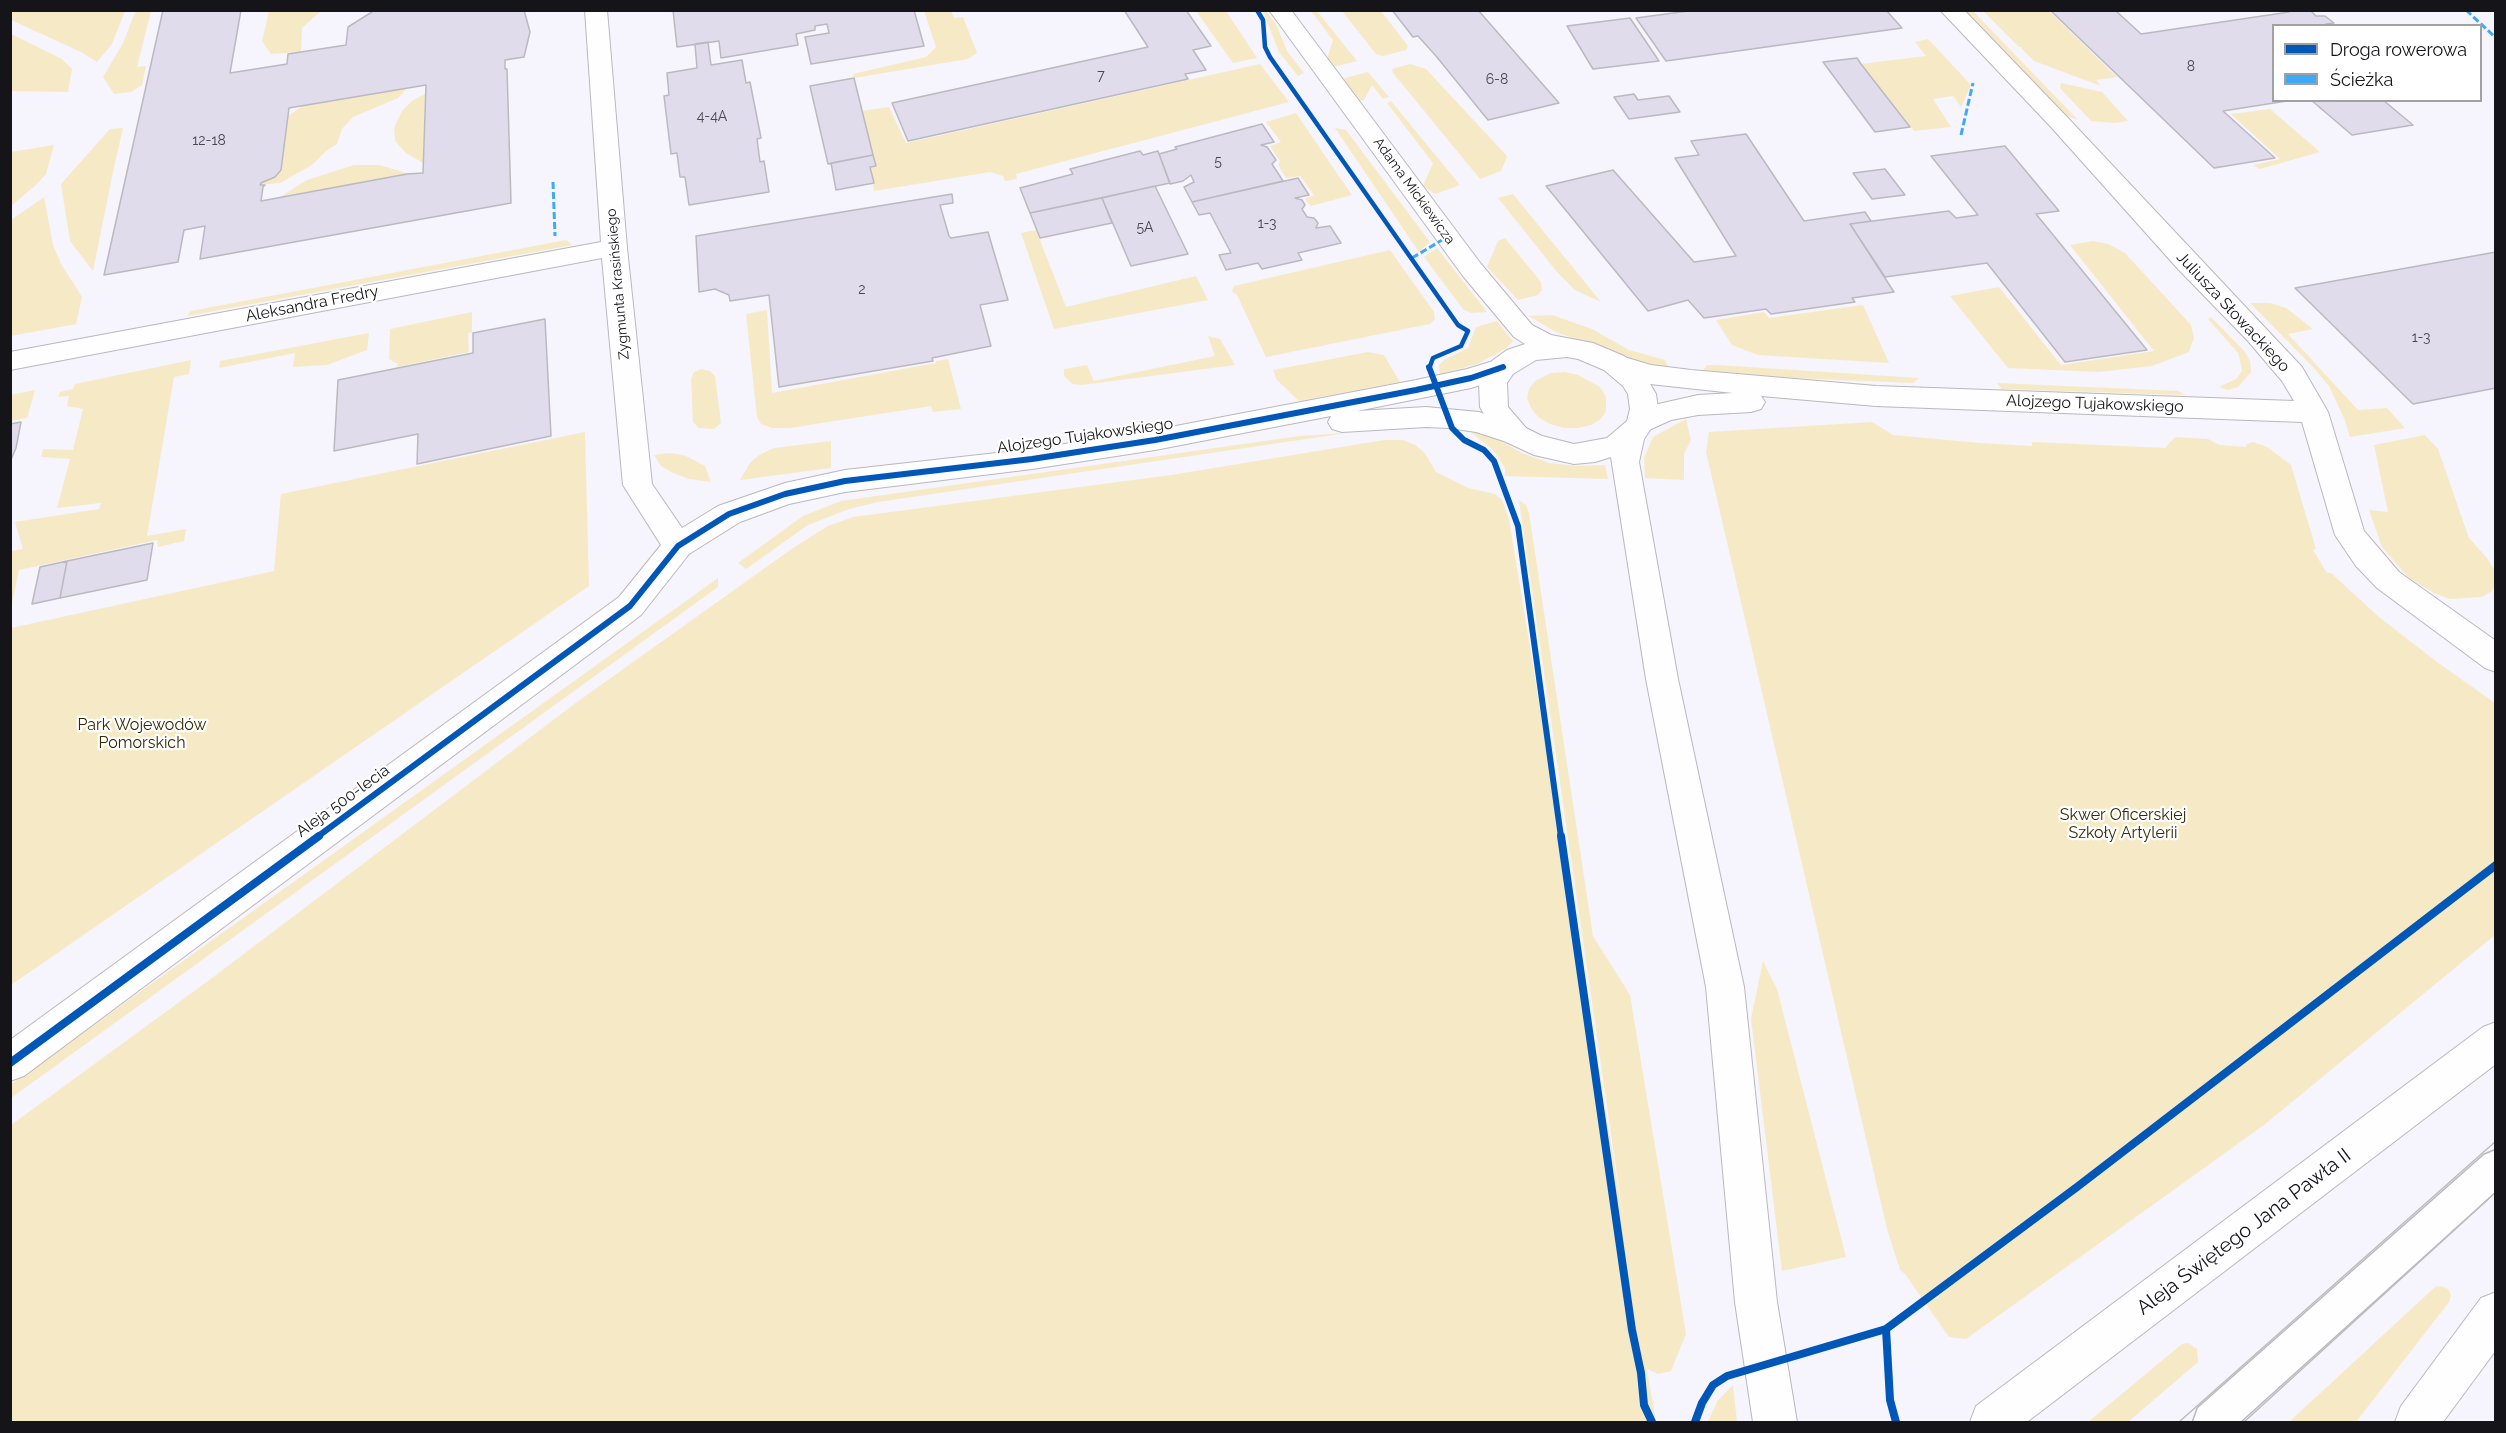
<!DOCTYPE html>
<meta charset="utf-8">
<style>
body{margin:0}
#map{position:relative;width:2506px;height:1433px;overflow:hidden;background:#f6f4fc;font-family:Raleway,sans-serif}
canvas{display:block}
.frame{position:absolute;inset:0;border:12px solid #151418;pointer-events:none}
.legend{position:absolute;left:2272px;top:24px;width:210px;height:78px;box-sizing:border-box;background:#fff;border:2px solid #a1a1a3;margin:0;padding:8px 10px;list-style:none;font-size:18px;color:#151418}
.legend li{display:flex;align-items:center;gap:12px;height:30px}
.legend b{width:30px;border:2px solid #a1a1a3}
</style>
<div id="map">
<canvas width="2506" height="1433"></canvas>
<div class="frame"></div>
<ul class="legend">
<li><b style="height:8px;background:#0057b8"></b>Droga rowerowa</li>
<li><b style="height:8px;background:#3fa9f5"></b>Ścieżka</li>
</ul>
</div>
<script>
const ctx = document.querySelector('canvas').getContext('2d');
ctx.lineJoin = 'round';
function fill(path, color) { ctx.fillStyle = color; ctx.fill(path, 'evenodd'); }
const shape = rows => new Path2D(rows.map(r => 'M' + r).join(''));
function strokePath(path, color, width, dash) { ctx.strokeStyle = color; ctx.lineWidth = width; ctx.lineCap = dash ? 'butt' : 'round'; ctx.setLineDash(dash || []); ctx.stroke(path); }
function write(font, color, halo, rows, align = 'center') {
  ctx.font = font + ' Raleway,sans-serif'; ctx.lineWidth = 4.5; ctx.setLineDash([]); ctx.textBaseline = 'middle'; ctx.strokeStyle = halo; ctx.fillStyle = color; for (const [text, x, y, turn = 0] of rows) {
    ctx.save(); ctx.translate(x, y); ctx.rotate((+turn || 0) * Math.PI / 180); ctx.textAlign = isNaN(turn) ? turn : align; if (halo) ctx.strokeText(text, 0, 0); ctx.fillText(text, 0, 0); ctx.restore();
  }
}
fill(shape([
 [136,10,151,11,137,67,146,66,142,85,131,92,114,94,103,77,123,43],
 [10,11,11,10,125,11,112,44,97,62,81,52,11,20],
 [269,11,321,11,302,28,301,52,271,54,262,41],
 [924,11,951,11,954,18,963,17,977,53,968,59,854,78,853,74,926,57,936,47],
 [1196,11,1226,11,1257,58,1233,63],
 [1263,11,1266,11,1277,26,1287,51,1304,73,1298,76,1279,52],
 [1311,11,1317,11,1357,61,1333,67,1327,59,1333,40],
 [1342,11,1381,11,1408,46,1406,50,1383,56,1376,54],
 [1966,11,1973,11,2078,120,2065,115],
 [1983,11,2049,11,2117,77,2096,80,2101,86,2034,61,2021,48,2022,47,2019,47],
 [11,34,62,59,72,69,68,92,11,91],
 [1928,39,1971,85,1961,107,1953,96,1933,99,1951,127,1914,131,1861,64,1926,56,1915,42],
 [1260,64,1289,102,1016,174,1017,179,1005,181,1003,176,990,172,874,191,870,167,876,166,862,111,889,107,906,143],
 [1410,64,1426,69,1505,154,1507,157,1501,171,1480,179,1393,73,1392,69],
 [1368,72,1389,97,1383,99,1372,85,1364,100,1358,102,1341,79],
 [2061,83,2102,92,2128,121,2115,123,2091,121,2060,88],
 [407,88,398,98,353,117,342,129,337,144,326,151,312,165,280,183,260,185,261,183,275,177,281,170,288,116,304,105],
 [425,94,423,163,406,153,395,141,394,128,402,111,412,101],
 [1391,101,1460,185,1435,194,1423,186,1433,163,1387,103],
 [2270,109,2320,152,2260,169,2253,165,2280,159,2231,114],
 [1296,113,1334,169,1352,195,1311,206,1305,199,1314,195,1300,176,1286,178,1278,165,1280,161,1270,146,1281,142,1266,122],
 [123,128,113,172,93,271,70,241,61,184,110,129],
 [1335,128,1346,130,1430,242,1419,252],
 [54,145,46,174,36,185,11,206,11,152],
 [354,165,379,165,410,174,280,197,307,180],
 [1513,194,1601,302,1575,290,1557,272,1498,198],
 [44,197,53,245,61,264,82,297,76,324,11,336,11,220],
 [1036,230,1066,307,1196,276,1208,300,1054,329,1021,233],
 [1505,238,1541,282,1542,290,1538,295,1518,300,1487,267,1498,241],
 [566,240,572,245,187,316,191,311],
 [2093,241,2108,244,2125,253,2191,325,2194,338,2189,352,2152,366,2099,372,2008,368,1950,296,1999,287,2061,365,2154,351,2070,245],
 [1437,248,1487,312,1471,313,1463,309,1424,257],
 [1390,250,1434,312,1435,319,1430,324,1266,357,1237,295,1232,292,1234,286],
 [2250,303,2270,303,2286,308,2313,329,2288,334,2358,410,2387,408,2405,428,2350,437,2344,418,2329,386,2312,366],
 [1863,305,1889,363,1758,355,1732,345,1716,320,1764,312,1769,318],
 [767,310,772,393,936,363,936,361,948,359,961,409,933,412,931,406,790,428,772,428,761,424,757,417,746,314],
 [472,312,472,332,468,333,469,352,397,367,398,364,389,359,390,329],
 [1552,315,1592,329,1629,350,1665,360,1669,368,1649,365,1556,332,1529,316],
 [2211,317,2245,352,2250,361,2251,372,2238,387,2228,390,2219,387,2236,379,2242,371,2240,360,2238,353,2208,319],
 [1497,321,1513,341,1505,349,1477,364,1440,374,1439,365,1444,360,1468,348,1476,327],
 [369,333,367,350,327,365,293,367,295,353,219,368,220,361],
 [1208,336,1220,339,1235,365,1082,385,1073,384,1064,376,1064,369,1087,365,1094,381,1215,356],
 [1368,352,1384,355,1400,382,1299,401,1277,380,1273,370],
 [191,360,189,374,174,377,147,536,186,529,184,541,158,547,157,540,19,570,11,608,11,551,23,549,15,522,99,509,101,503,57,508,70,459,41,457,43,449,73,450,83,409,67,406,69,396,58,397,60,392,73,389,75,384],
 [1707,365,1717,365,1919,378,1913,383,1794,378,1703,370],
 [701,369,710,371,715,376,721,423,714,429,699,428,693,422,691,379,694,372],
 [1565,372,1578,375,1600,387,1606,397,1606,411,1601,419,1591,425,1578,428,1564,428,1550,424,1538,417,1531,408,1527,398,1529,389,1535,381,1551,373],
 [1997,383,2178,391,2185,395,2002,389],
 [35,390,27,418,11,421,11,395],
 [1686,419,1691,440,1684,454,1684,480,1645,478,1644,458,1653,437],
 [1872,422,1893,435,1980,443,2032,446,2032,442,2165,448,2175,437,2208,439,2219,445,2246,447,2247,444,2253,442,2267,447,2291,465,2316,549,2313,550,2327,573,2331,573,2379,617,2437,662,2495,703,2495,935,2264,1125,1966,1339,1949,1337,1905,1274,1900,1270,1887,1229,1706,452,1709,432],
 [1467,429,1497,439,1522,453,1549,463,1578,466,1605,465,1608,479,1505,476,1505,468,1494,451],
 [585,432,589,586,11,985,11,628,274,571,281,494],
 [1347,433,878,502,849,509,808,525,746,569,738,563,803,516,841,501,1300,436],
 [2425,435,2438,449,2469,538,2486,557,2495,571,2495,584,2492,591,2482,597,2450,599,2434,593,2408,577,2382,547,2369,510,2388,512,2374,445],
 [1384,440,1403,440,1415,445,1424,452,1436,472,1468,488,1495,494,1502,500,1509,519,1624,1223,1519,500,1526,505,1529,513,1593,936,1630,995,1686,1334,1671,1371,1658,1374,1647,1369,1656,1422,11,1422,11,1125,208,981,577,702,793,548,828,526,853,517,1171,475],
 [831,441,831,468,740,480,750,463,759,455,774,448],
 [669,453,684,455,705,466,711,482,689,479,673,473,661,466,654,455],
 [718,578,718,587,11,1098,10,1085],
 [1763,961,1777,989,1846,1257,1782,1271,1751,1019],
 [2441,1286,2448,1289,2451,1295,2449,1302,2356,1422,2289,1422,2435,1287],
 [2188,1343,2197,1349,2198,1362,2128,1422,2088,1422,2182,1344],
 [1733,1385,1737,1422,1708,1422,1718,1400]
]), '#f6eac6');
const building = shape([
 [163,10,241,10,230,73,287,64,288,54,346,45,348,27,375,10,524,10,530,32,524,57,505,60,505,69,507,69,511,203,200,259,205,226,184,230,178,262,104,275,163,10],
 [426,85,423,173,407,174,261,201,263,187,265,185,260,185,261,183,275,177,281,170,289,108,426,85],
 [673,10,914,10,924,46,811,64,805,37,829,33,827,24,815,26,815,30,796,34,798,45,721,58,719,41,677,47,673,10],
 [1124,10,1186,10,1211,46,1193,50,1206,70,1185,74,1188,79,908,141,892,103,1148,47,1124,10],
 [1392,10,1478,10,1559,103,1488,120,1436,56,1418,36,1413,37,1392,10],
 [1696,10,1886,10,1902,28,1666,61,1636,18,1696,10],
 [2050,10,2115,10,2141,34,2289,12,2287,10,2310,10,2316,16,2325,16,2334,23,2326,24,2328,26,2274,26,2274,100,2293,100,2223,111,2275,158,2214,168,2050,10],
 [1630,18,1659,61,1593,69,1567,26,1630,18],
 [708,42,711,65,742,60,746,83,750,82,761,138,757,139,760,162,764,161,769,192,689,205,685,177,680,177,677,153,671,154,664,96,669,95,667,73,697,68,695,44,708,42],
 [1857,58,1861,64,1910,127,1875,132,1823,62,1857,58],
 [854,78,873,155,828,164,810,86,854,78],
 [1634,94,1638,100,1669,96,1680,112,1629,119,1614,97,1634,94],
 [2311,100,2383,100,2413,125,2352,135,2311,100],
 [1262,124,1274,142,1261,145,1267,147,1276,160,1272,164,1283,181,1192,202,1184,187,1194,182,1191,175,1183,181,1170,184,1159,154,1177,149,1175,147,1262,124],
 [1746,134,1804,221,1865,212,1871,221,1850,224,1894,292,1852,298,1855,302,1771,314,1766,309,1704,318,1688,300,1648,311,1546,186,1613,170,1694,262,1736,256,1675,158,1699,155,1691,141,1746,134],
 [2005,146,2059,211,2036,214,2147,350,2065,362,1987,263,1885,277,1850,224,1949,211,1956,218,1978,215,1931,156,2005,146],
 [1140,151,1143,155,1158,151,1170,183,1030,213,1020,188,1073,174,1070,169,1140,151],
 [873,155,876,166,870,167,874,183,836,190,831,163,873,155],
 [1885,169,1905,195,1872,199,1853,173,1885,169],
 [1298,178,1309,195,1295,198,1302,200,1305,205,1302,209,1307,217,1314,218,1318,223,1316,228,1330,226,1341,243,1298,253,1302,260,1262,269,1258,263,1226,270,1219,255,1231,253,1210,213,1199,215,1192,202,1298,178],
 [1155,186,1188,254,1131,266,1102,198,1155,186],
 [952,194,953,203,940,205,949,236,951,238,988,232,1008,300,980,305,991,346,932,358,933,361,779,387,769,295,730,301,729,295,715,289,699,292,696,236,952,194],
 [1102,198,1112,223,1040,238,1030,213,1102,198],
 [2496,252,2496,388,2413,404,2295,288,2496,252],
 [545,319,551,436,417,464,418,434,334,451,338,380,473,353,473,333,545,319],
 [21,422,16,448,10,462,10,424,21,422],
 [153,543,147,580,60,598,67,561,153,543],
 [67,561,60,598,32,604,40,567,67,561]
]);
fill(building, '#e0dcec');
strokePath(building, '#bbb9c0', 1.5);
const lane = shape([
 [2496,1150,2496,1191,2240,1422,2193,1422,2198,1408,2484,1155,2496,1150]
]);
const street = shape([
 [585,10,607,10,627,248,652,484,682,528,718,506,785,483,845,470,1032,449,1155,430,1416,380,1467,369,1503,358,1513,360,1517,367,1513,374,1471,388,1357,411,1426,407,1479,412,1526,428,1530,435,1526,442,1516,445,1476,432,1449,428,1426,427,1342,432,1332,429,1328,422,1331,416,1155,450,1032,469,845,492,789,504,740,522,689,554,641,615,599,647,24,1076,10,1081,10,1040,619,597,661,545,623,485,602,258,10,370,10,352,601,242,585,10],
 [1940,10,1964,10,2067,117,2302,367,2328,412,2364,531,2399,572,2496,641,2496,672,2485,668,2377,588,2356,566,2335,535,2302,422,1876,406,1761,396,1765,402,1761,409,1751,412,1698,415,1671,420,1640,434,1630,431,1626,424,1630,417,1654,405,1698,395,1733,393,1650,384,1604,370,1600,363,1604,356,1614,354,1651,365,1691,370,1876,386,2294,401,2282,381,2248,341,2178,269,2051,127,1940,10]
]);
const secondary = shape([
 [1269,10,1291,10,1481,264,1532,325,1551,335,1593,343,1624,356,1643,372,1656,394,1658,409,1654,424,1644,439,1639,462,1678,679,1744,987,1777,1302,1797,1422,1753,1422,1735,1302,1706,987,1646,679,1611,457,1595,462,1574,464,1534,455,1506,442,1491,427,1480,407,1479,382,1493,360,1507,350,1525,344,1514,337,1463,276,1269,10],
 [1567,357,1578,359,1604,370,1623,386,1628,394,1630,409,1627,421,1607,438,1574,444,1542,436,1526,428,1508,407,1507,383,1513,374,1536,360,1567,357]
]);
const primary = shape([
 [2496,1022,2496,1064,2027,1422,1970,1422,1976,1406,2483,1027,2496,1022],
 [2496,1292,2496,1350,2443,1422,2395,1422,2401,1406,2481,1298,2496,1292]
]);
strokePath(lane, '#bab8be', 3);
strokePath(street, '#bab8be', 2);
strokePath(secondary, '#bab8be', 2);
strokePath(primary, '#bab8be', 2);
fill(lane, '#fefdff');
fill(street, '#fefdff');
fill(secondary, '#fefdff');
fill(primary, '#fefdff');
strokePath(shape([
 [2179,1422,2496,1141],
 [2244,1422,2496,1192]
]), '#bcbcbd', 1.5);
strokePath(shape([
 [2466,10,2496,38],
 [1961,135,1973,83],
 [553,182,555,236],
 [1412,258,1447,237]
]), '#3fa9f5', 3, [7, 3]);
strokePath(shape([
 [1257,10,1263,20,1265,47,1270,57,1458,325,1468,331,1461,346,1433,358,1429,369],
 [1498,369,1503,367]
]), '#0057b8', 4.5);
strokePath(shape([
 [1429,367,1452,428,1464,440,1484,450,1494,461,1518,526,1561,837],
 [317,837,630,606,678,546,729,514,785,494,845,481,1032,459,1155,440,1416,390,1471,378,1503,367]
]), '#0057b8', 6);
strokePath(shape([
 [1561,836,1632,1330,1641,1373,1644,1405,1652,1422],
 [10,1063,319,836],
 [1886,1329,1890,1400,1896,1422],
 [1695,1422,1702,1403,1713,1385,1727,1376,1886,1329,2077,1187,2496,865]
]), '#0057b8', 8);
write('14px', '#49474e', null, [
 ["8",2191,67],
 ["7",1101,76],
 ["6-8",1497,80],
 ["4-4A",712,117],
 ["12-18",209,141],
 ["5",1218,162],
 ["1-3",1267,224],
 ["5A",1145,228],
 ["2",862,290],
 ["1-3",2421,338]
]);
write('14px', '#151418', '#fff', [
 ["Adama Mickiewicza",1414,191,54],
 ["Zygmunta Krasińskiego",618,284,-95]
]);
write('16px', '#151418', '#fff', [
 ["Aleksandra Fredry",312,304,-11],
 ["Juliusza Słowackiego",2233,312,47],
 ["Alojzego Tujakowskiego",2095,404,2],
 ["Alojzego Tujakowskiego",1085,436,-8],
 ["Aleja 500-lecia",343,801,-36]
]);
write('16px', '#352b04', '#fff', [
 ["Park Wojewodów",142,725],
 ["Pomorskich",142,743],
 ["Skwer Oficerskiej",2123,815],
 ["Szkoły Artylerii",2123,833]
]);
write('20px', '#151418', '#fff', [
 ["Aleja Świętego Jana Pawła II",2244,1232,-37]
]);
</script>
